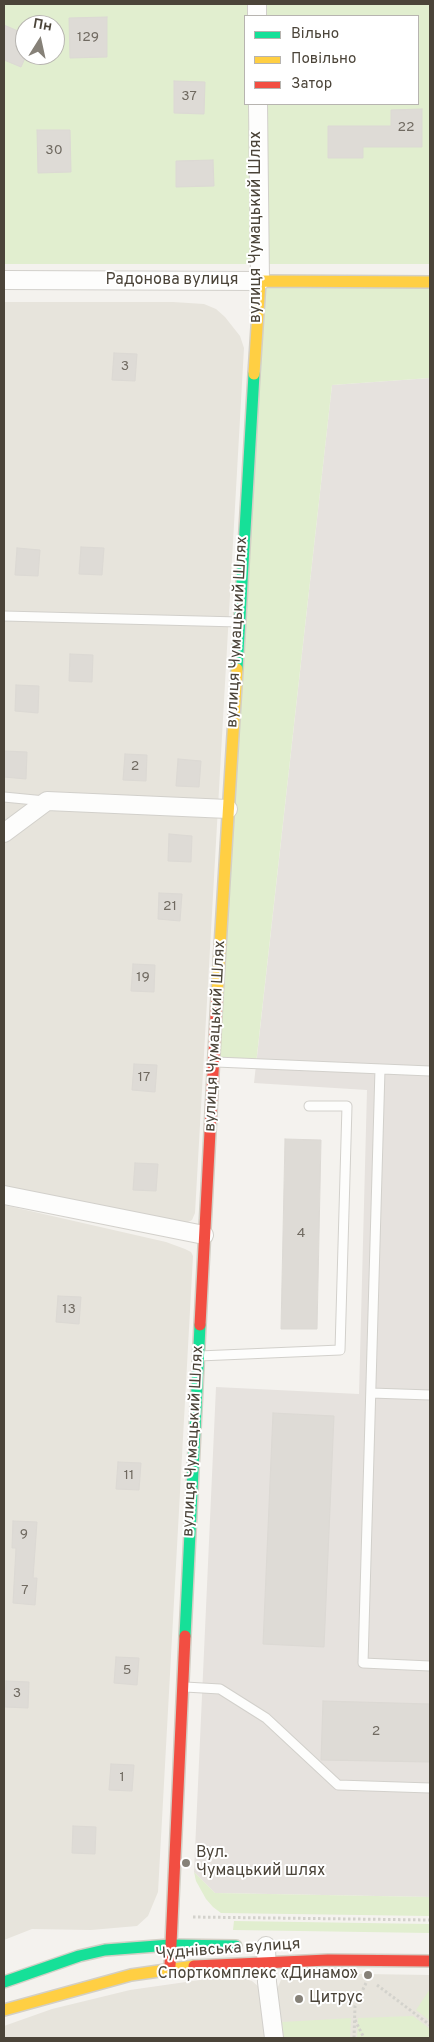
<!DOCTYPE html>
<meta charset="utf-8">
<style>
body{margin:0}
#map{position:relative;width:434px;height:2042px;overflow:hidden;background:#f4f2ee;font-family:Overpass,sans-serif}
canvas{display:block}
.frame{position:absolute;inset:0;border:5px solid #4b4439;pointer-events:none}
.legend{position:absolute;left:244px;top:15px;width:175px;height:90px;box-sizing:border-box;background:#fff;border:1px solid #b7b4b0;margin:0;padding:6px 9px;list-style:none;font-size:15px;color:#4b4439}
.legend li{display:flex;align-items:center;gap:10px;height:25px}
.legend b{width:25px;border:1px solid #b7b4b0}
.north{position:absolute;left:15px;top:15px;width:50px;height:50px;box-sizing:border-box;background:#fff;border:1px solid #b7b4b0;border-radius:50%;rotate:10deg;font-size:14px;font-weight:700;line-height:20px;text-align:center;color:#4b4439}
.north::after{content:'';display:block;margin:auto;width:18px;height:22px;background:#868178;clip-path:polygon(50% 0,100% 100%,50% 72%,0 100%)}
</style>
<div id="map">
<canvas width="434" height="2042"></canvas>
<div class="frame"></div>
<ul class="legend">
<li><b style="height:6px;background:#16e098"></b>Вільно</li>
<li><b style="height:6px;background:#ffcf43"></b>Повільно</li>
<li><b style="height:6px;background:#f24e42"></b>Затор</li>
</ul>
<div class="north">Пн</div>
</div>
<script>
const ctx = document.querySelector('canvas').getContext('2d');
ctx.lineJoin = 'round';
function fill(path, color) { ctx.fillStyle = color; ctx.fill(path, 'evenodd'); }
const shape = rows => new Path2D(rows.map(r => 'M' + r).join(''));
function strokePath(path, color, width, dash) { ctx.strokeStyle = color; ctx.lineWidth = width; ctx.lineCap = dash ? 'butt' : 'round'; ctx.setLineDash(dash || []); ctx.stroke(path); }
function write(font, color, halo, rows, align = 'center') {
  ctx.font = font + ' Overpass,sans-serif'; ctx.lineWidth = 4; ctx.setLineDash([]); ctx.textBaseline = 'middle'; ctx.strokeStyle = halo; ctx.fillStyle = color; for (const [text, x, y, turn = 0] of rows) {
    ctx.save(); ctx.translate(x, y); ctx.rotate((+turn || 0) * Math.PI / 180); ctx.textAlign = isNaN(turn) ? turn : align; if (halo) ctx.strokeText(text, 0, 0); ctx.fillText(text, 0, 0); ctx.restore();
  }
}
fill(shape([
 [4,302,173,302,204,304,216,309,225,317,240,336,244,348,195,1213,192,1220,182,1225,4,1190],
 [4,1205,166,1242,185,1249,191,1252,193,1256,158,1892,148,1916,137,1926,91,1930,32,1929,4,1940],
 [299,1973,430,1975,430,2038,284,2038,277,1989,281,1980,284,1978],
 [228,1976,239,1977,252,1981,259,1987,268,2038,4,2038,4,2026,52,2009,130,1990]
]), '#e7e4dc');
fill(shape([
 [430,378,430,1897,215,1893,194,1872,216,1387,359,1394,367,1090,254,1083,332,385]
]), '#e6e2de');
fill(shape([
 [4,4,430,4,430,264,4,264],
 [245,16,418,16,418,104,245,104],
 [25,25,55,25,55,55,25,55],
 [260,281,430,282,430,378,332,385,256,1064,215,1062],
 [194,1872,215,1893,430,1897,430,1916,221,1913,213,1907,206,1899,196,1881],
 [234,1921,430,1924,430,1933,233,1930],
 [430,1989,430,2021,416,2010],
 [413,2016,430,2029,430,2038,357,2038,358,2018],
 [351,2018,350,2038,284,2038,282,2022]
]), '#e1eecf');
const building = shape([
 [107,17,107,57,70,58,69,18,107,17],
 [4,25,25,34,25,58,21,67,4,60,4,25],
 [174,81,205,82,204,114,174,113,174,81],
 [422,109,422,147,363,147,363,158,328,158,328,126,391,126,391,110,422,109],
 [37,130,70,130,71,172,38,173,37,130],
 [213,160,214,186,176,187,176,161,213,160],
 [114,353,137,354,135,381,112,380,114,353],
 [81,547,104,548,102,575,79,574,81,547],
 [17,548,40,550,38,576,15,575,17,548],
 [70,654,93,655,92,682,69,681,70,654],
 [16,685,39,686,38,713,15,711,16,685],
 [4,751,27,752,26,779,4,777,4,751],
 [125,754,147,755,146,781,123,780,125,754],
 [178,759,201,761,199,787,176,786,178,759],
 [169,834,192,836,191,862,168,861,169,834],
 [159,893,182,894,180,921,158,919,159,893],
 [133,964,155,965,154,992,131,991,133,964],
 [134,1064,157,1065,155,1092,132,1090,134,1064],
 [285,1139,321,1140,317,1329,281,1329,285,1139],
 [135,1163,158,1164,156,1191,133,1190,135,1163],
 [58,1296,81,1297,79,1324,56,1322,58,1296],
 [273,1413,334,1416,324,1647,263,1644,273,1413],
 [118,1462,141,1463,139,1490,116,1489,118,1462],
 [13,1521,37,1522,33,1578,37,1578,35,1605,13,1603,16,1548,12,1548,13,1521],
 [116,1657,139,1658,137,1685,114,1683,116,1657],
 [6,1681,29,1682,28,1708,5,1707,6,1681],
 [323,1701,430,1704,430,1762,321,1760,323,1701],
 [111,1764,134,1765,132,1791,109,1790,111,1764],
 [73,1826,96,1827,95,1854,72,1853,73,1826]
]);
fill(building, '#dedbd6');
strokePath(building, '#dcd9d4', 1);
const lane = shape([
 [4,616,239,622],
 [4,797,45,801],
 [216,1062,430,1071],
 [380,1069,363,1663,430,1666],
 [199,1356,340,1350,347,1106,309,1106],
 [371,1393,430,1395],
 [185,1687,220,1689,266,1718,338,1785,430,1788]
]);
const street = shape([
 [257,4,257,16],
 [4,280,260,281,258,104],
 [4,833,47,801,228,809],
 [4,1195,204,1235],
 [266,1946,267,1982,274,2038]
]);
const fast = shape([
 [237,669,254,374],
 [185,1636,200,1325],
 [4,1982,79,1956,105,1950,170,1945,236,1946]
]);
const slow = shape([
 [254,374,260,281,430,282],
 [217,996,237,669],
 [4,2010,131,1975,194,1966]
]);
const jam = shape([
 [200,1325,217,996],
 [170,1966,185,1636],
 [194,1966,328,1960,430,1961]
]);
strokePath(lane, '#d2d0cb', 11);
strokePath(street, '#d2d0cb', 20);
strokePath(fast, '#d3cfc5', 14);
strokePath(slow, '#d3cfc5', 14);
strokePath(jam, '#d3cfc5', 14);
strokePath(shape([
 [193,1917,430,1920],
 [377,1985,430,2025],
 [355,2020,364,2038],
 [354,2038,355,2006,366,1983]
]), '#d3d2cc', 3, [2.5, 2.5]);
strokePath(lane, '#fdfdfc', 9);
strokePath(street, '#fdfdfc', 18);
strokePath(fast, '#16e098', 11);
strokePath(slow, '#ffcf43', 11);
strokePath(jam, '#f24e42', 11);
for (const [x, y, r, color] of [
 [186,1863,5,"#868178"],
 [368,1975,5,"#868178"],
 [299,1999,5,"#868178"]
]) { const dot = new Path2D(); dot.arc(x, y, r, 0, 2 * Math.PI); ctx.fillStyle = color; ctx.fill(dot); strokePath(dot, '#fff', 2); }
write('14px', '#706a61', null, [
 ["129",88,38],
 ["37",189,97],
 ["22",406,128],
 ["30",54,151],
 ["3",125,367],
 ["2",135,767],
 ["21",170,907],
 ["19",143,978],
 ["17",144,1078],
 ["4",301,1234],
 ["13",69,1310],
 ["11",129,1476],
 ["9",24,1535],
 ["7",25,1591],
 ["5",127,1671],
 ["3",17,1694],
 ["2",376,1732],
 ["1",122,1778]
]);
write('16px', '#4b4439', '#fff', [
 ["вулиця Чумацький Шлях",257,227,-90],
 ["Радонова вулиця",172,281],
 ["вулиця Чумацький Шлях",238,632,-87],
 ["вулиця Чумацький Шлях",216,1036,-87],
 ["вулиця Чумацький Шлях",194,1441,-87],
 ["Чуднівська вулиця",228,1950,-4]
]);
write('16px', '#4b4439', '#fff', [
 ["Вул.",196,1854],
 ["Чумацький шлях",196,1872],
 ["Спорткомплекс «Динамо»",358,1975,"right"],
 ["Цитрус",309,1999]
], 'left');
</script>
